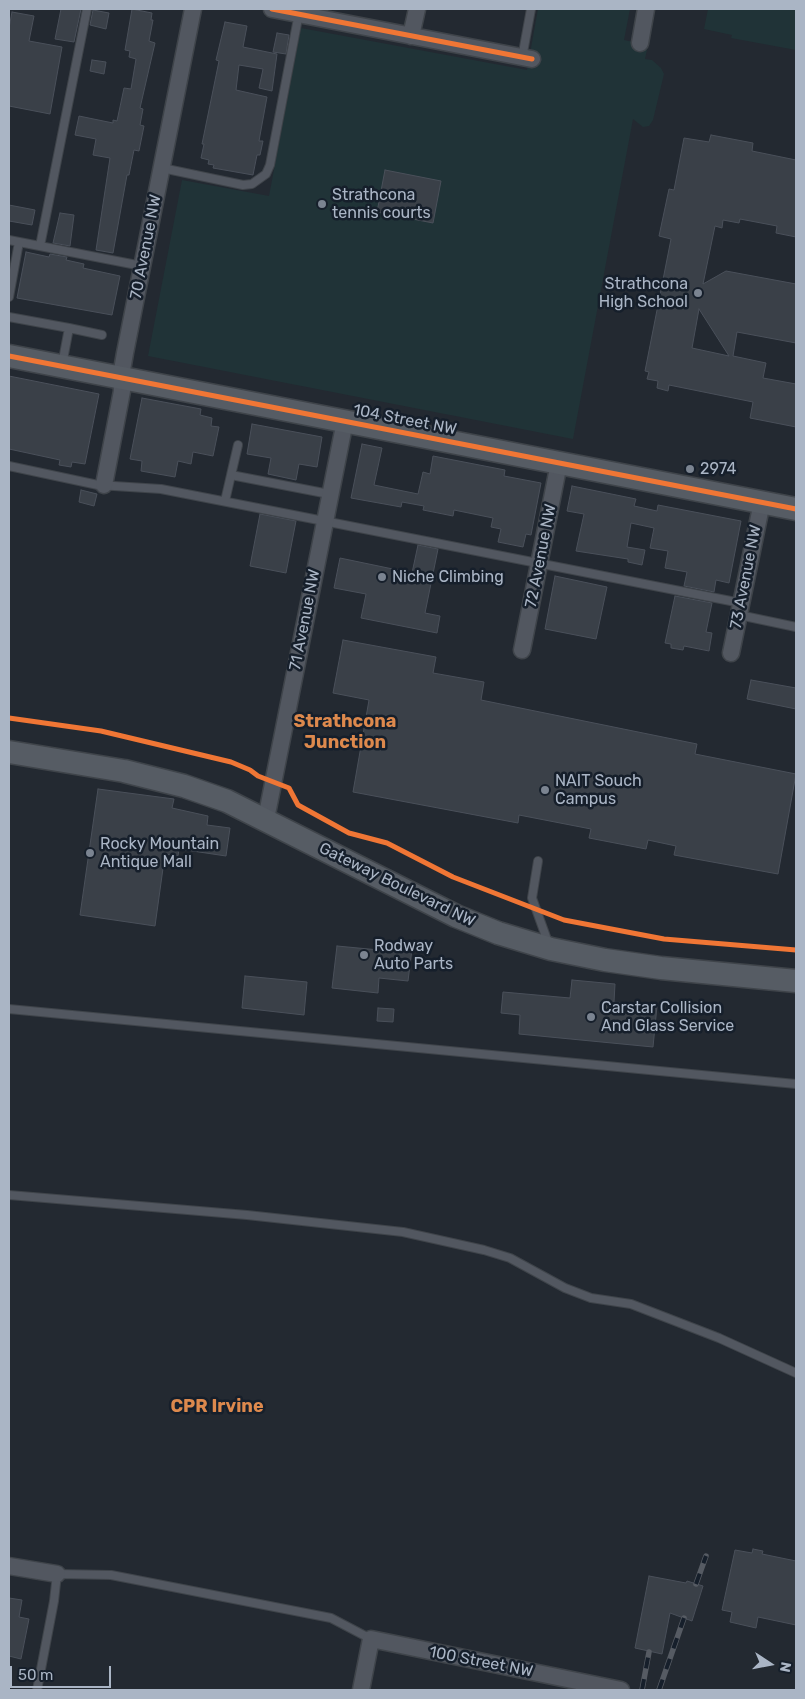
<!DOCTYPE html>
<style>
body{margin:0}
#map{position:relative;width:805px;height:1699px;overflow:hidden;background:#232931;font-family:Rubik,sans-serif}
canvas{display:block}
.frame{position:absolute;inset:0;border:10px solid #aab5c5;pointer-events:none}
.north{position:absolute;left:745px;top:1639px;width:50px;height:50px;-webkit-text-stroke:4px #161f2b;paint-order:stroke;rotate:101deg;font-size:14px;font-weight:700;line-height:20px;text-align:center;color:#aab5c5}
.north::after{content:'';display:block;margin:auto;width:18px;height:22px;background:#aab5c5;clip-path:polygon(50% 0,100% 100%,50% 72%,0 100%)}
.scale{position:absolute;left:10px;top:1666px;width:101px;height:22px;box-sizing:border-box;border:2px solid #aab5c5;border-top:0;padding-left:6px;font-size:15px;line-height:18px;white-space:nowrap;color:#aab5c5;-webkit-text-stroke:4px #161f2b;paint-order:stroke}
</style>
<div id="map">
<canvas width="805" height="1699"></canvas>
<div class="frame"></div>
<div class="north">N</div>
<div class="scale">50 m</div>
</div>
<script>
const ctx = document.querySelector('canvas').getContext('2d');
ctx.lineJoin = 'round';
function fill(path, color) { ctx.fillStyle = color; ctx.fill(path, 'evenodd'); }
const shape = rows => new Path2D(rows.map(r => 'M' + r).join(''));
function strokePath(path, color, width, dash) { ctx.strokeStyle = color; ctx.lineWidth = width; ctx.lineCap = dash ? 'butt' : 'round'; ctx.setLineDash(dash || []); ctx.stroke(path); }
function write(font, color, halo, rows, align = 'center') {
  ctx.font = font + ' Rubik,sans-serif'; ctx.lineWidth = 5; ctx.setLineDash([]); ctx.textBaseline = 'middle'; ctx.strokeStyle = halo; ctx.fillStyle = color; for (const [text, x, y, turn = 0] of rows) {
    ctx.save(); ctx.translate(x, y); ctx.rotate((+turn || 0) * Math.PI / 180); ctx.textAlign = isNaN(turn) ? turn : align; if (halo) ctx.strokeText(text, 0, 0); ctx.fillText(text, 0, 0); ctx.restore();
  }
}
fill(shape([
 [538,9,630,9,624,40,648,45,645,59,652,60,661,68,664,74,653,120,649,126,643,127,633,119,573,439,148,356,182,180,269,196,301,28,527,70],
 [708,9,796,9,796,50,731,38,732,35,704,29]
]), '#203337');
const building = shape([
 [61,9,81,9,74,42,55,39,61,9],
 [132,9,152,13,151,20,153,20,149,41,155,43,140,108,143,109,140,125,144,126,139,151,134,150,129,175,127,175,113,253,96,250,110,158,93,155,96,139,75,135,79,116,113,123,113,120,117,121,124,88,131,89,136,59,129,57,130,51,125,50,132,9],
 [93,10,109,13,106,29,90,25,93,10],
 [12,12,34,16,29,41,62,47,50,114,9,106,9,28,12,12],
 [225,22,247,26,243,47,277,54,272,91,259,88,263,69,239,65,236,90,267,97,259,141,263,141,260,155,257,155,253,175,213,168,214,165,208,164,209,160,201,158,204,144,202,144,219,61,216,60,225,22],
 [277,33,289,35,286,54,273,52,277,33],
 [92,60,106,62,104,74,90,71,92,60],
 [711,135,753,143,752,151,796,160,796,237,776,233,777,226,740,219,739,223,723,220,722,228,715,226,703,284,726,271,796,284,796,343,737,332,733,356,766,363,763,378,796,384,796,427,750,418,753,402,669,385,668,391,657,388,658,381,647,379,649,372,645,371,671,239,659,236,669,189,674,190,684,138,709,142,711,135],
 [699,309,729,356,692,348,699,309],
 [385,170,441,181,433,223,377,212,385,170],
 [9,205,35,210,32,225,9,221,9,205],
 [60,213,74,215,70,246,53,243,60,213],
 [26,252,49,257,50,254,67,257,66,260,84,264,83,268,120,276,112,315,17,298,26,252],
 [9,376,99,394,85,464,72,462,71,467,59,465,60,460,9,449,9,376],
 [142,398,201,409,200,415,212,418,211,426,219,427,213,456,193,452,191,464,178,461,175,477,141,471,142,461,130,459,142,398],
 [252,424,322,437,317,467,299,464,296,480,268,474,271,458,247,454,252,424],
 [362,444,382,448,374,485,418,494,423,472,430,474,433,456,505,470,504,476,541,483,531,535,526,534,523,547,498,542,501,529,491,527,493,518,454,510,453,516,423,510,424,506,402,502,401,507,351,498,362,444],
 [572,486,636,499,634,506,657,511,658,505,741,521,729,583,716,580,714,592,684,586,687,572,665,568,668,551,650,548,654,528,631,523,627,547,645,550,642,565,628,562,628,559,576,551,584,514,567,511,572,486],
 [81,490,97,494,94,506,79,502,81,490],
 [260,514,296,521,286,573,250,566,260,514],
 [418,545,438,549,425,613,440,616,437,633,361,618,366,594,334,588,340,558,412,573,418,545],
 [555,576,607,587,596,639,545,629,555,576],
 [675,596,712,603,706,632,712,633,709,651,684,646,683,650,671,648,671,644,665,643,675,596],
 [343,640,436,657,433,673,484,682,481,700,697,744,695,754,796,774,778,874,674,855,676,846,648,840,646,849,589,838,591,829,519,815,518,823,353,792,369,700,333,693,343,640],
 [751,680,796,688,796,709,747,699,751,680],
 [98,789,174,799,172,808,208,816,207,825,230,828,226,856,179,849,178,856,165,854,155,926,80,915,98,789],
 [337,946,400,952,400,948,412,949,408,981,379,978,378,993,332,988,337,946],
 [245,976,307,982,304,1015,242,1008,245,976],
 [572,980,615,984,614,1002,657,1006,653,1047,519,1034,520,1015,501,1013,503,992,570,998,572,980],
 [378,1008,394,1009,393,1022,377,1021,378,1008],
 [753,1549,763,1551,762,1554,796,1561,796,1625,758,1617,756,1628,730,1622,732,1612,722,1610,735,1550,752,1553,753,1549],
 [649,1576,686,1583,687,1581,703,1586,692,1621,670,1613,662,1654,635,1648,649,1576],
 [9,1598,22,1600,19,1617,29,1619,21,1659,9,1656,9,1598]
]);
fill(building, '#3a4048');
strokePath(building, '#4a505a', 1);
const service = shape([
 [522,58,531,9],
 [162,168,243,185,252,184,266,174,270,165,299,13],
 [9,240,142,266],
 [40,246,87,9],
 [9,297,19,242],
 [9,317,69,328,62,365],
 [69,328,102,335],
 [238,445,231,475,329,494],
 [9,466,98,485,161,489,741,603],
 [225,501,231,475],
 [739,615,796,627],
 [538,861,532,898,549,945],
 [9,1009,796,1084],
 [9,1195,247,1215,403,1232,484,1250,510,1258,565,1288,591,1298,631,1304,719,1338,796,1373],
 [37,1690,54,1601,57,1574,111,1575,331,1618,371,1639]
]);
const minor = shape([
 [272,9,532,59],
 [411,36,417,9],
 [640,43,646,9],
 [104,485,122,391,121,376,125,353,193,9],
 [522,650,559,463],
 [731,653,762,502],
 [266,819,345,421],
 [9,1566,57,1574],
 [361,1690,371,1639,621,1690]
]);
const secondary = shape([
 [9,356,796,509],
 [9,752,124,771,184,786,227,801,456,916,498,933,551,949,605,960,661,968,796,981]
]);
strokePath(service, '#3f444a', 10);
strokePath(minor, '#3f444a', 19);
strokePath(secondary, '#3f444a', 25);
strokePath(service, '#525760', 8);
strokePath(minor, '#525760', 16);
strokePath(secondary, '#565c64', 22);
const rail = shape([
 [696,1584,706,1556],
 [642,1690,649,1652],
 [659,1690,684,1618]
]);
strokePath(rail, '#565b63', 5.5);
strokePath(rail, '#161f2b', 4, [11]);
strokePath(shape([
 [272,9,532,59],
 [9,356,796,509],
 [9,718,101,731,231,762,250,770,258,776,289,788,298,805,349,833,387,843,453,877,564,920,664,939,796,950]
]), '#f07635', 5);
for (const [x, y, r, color] of [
 [322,204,5,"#7b8491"],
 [698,293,5,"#7b8491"],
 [690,469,5,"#7b8491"],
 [382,577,5,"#7b8491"],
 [545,790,5,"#7b8491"],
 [90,853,5,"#7b8491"],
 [364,955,5,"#7b8491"],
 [591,1017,5,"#7b8491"]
]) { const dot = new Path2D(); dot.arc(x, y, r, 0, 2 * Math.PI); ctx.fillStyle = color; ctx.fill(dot); strokePath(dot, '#161f2b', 2); }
write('16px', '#aab5c5', '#161f2b', [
 ["Strathcona",332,195],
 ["tennis courts",332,213],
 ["Strathcona",688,284,"right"],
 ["High School",688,302,"right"],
 ["2974",700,469],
 ["Niche Climbing",392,577],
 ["NAIT Souch",555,781],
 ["Campus",555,799],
 ["Rocky Mountain",100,844],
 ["Antique Mall",100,862],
 ["Rodway",374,946],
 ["Auto Parts",374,964],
 ["Carstar Collision",601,1008],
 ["And Glass Service",601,1026]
], 'left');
write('16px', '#aab5c5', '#161f2b', [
 ["70 Avenue NW",146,247,-79],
 ["104 Street NW",405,420,11],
 ["72 Avenue NW",541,556,-79],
 ["73 Avenue NW",746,577,-79],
 ["71 Avenue NW",305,620,-79],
 ["Gateway Boulevard NW",397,885,26],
 ["100 Street NW",481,1662,11]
]);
write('bold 18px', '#dd894d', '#161f2b', [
 ["Strathcona",345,722],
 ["Junction",345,743],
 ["CPR Irvine",217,1407]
]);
</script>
